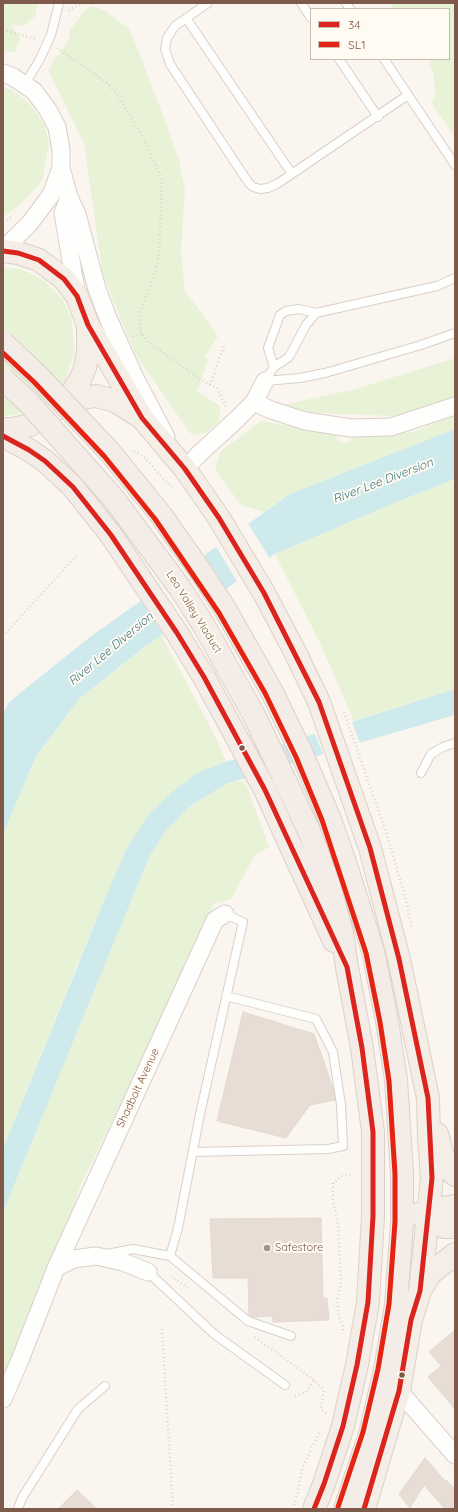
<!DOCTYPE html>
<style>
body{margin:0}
#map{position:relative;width:458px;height:1512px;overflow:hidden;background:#faf5ee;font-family:Quicksand,sans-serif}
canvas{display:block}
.frame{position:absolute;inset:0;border:4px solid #7d5a49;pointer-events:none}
.legend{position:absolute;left:310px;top:8px;width:140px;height:52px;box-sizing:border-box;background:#fffaf2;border:1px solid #cbbaae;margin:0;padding:5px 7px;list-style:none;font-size:12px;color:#7d5a49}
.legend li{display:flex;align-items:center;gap:8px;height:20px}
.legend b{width:20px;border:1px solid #cbbaae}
</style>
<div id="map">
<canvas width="458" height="1512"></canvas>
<div class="frame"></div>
<ul class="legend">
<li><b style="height:5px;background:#dc241f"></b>34</li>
<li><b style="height:5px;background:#e42313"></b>SL1</li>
</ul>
</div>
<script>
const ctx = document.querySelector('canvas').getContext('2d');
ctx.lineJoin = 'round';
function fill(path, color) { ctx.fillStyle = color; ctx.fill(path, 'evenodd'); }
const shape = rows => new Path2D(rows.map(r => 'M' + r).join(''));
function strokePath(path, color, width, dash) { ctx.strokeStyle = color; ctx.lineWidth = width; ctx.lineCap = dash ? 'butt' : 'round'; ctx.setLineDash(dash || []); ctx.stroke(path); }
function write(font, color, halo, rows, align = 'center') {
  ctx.font = font + ' Quicksand,sans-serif'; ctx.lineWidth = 4; ctx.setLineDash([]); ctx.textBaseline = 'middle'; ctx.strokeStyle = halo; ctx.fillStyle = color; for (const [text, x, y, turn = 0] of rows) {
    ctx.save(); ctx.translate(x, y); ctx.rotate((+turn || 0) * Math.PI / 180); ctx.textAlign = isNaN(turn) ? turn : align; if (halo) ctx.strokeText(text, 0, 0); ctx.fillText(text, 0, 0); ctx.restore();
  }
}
fill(shape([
 [3,3,38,3,35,16,24,26,11,24,20,39,15,52,3,51],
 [389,3,455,3,455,138,431,102,435,97,434,76,428,59,449,59,449,9,394,9],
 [92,6,104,10,130,30,165,120,179,161,185,189,181,251,185,291,218,336,204,358,208,360,197,391,220,406,219,422,205,433,198,435,190,433,136,355,103,276,84,143,49,72,53,60,61,52,69,40,70,30,85,10],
 [3,87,12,90,29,103,44,124,49,144,42,181,21,204,3,217],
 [3,268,21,269,42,279,63,300,72,319,74,353,65,380,41,404,17,414,7,416,3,416],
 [455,358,455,397,397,416,314,413,282,405,356,389],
 [455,415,455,429,290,494,264,512,241,505,215,470,220,452,261,421,336,434,337,440,345,444,355,436,413,432],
 [455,479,455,689,354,721,320,643,275,554,399,501],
 [161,635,217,740,226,762,199,772,127,848,78,962,3,1149,3,834,36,756,80,698],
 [240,781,246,784,269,847,255,855,231,899,214,903,140,1065,82,1182,33,1318,3,1386,3,1212,150,855,166,831,190,806,226,784]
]), '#e7f2d7');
fill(shape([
 [455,429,455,479,399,501,275,554,146,646,80,698,36,756,3,834,3,714,9,702,90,637,290,494],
 [455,689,455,715,376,738,226,784,190,806,166,831,150,855,3,1212,3,1149,108,891,127,848,149,814,172,792,199,772,226,762]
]), '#ceeaec');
fill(shape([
 [247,522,271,560,238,583,215,545],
 [203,553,227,591,164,636,140,599],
 [351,720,361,745,324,756,314,732]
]), '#faf5ee');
const building = shape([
 [243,1012,314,1034,333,1088,335,1100,310,1105,286,1138,217,1121,243,1012],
 [321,1218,323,1298,327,1298,329,1320,273,1322,272,1316,254,1317,251,1316,249,1315,248,1278,213,1278,210,1219,321,1218],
 [455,1330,455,1409,428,1377,441,1366,429,1352,455,1330],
 [425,1458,445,1481,446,1480,455,1489,455,1509,445,1509,424,1485,410,1508,399,1494,425,1458],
 [77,1490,97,1509,58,1509,77,1490]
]);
fill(building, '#e7ddd5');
strokePath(building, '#e4d8d0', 1);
const service = shape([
 [208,3,175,26,167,38,165,49,170,64,248,182,253,187,260,189,268,188,277,184,408,95],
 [301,3,311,18],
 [346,3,350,9],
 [186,18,292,174],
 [339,59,378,117],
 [384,59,455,165],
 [25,84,40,59,51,35,59,3],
 [274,367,268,348,280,315,286,311,299,309,316,313,437,286,455,278],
 [265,381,300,378,325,373,421,345,455,333],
 [265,381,274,367,289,357,306,325,316,313],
 [421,773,431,754,443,747,455,743],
 [193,1152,328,1149,343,1146,341,1105,333,1052,316,1019,226,996],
 [107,1254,133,1249,170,1256,248,1321,291,1336],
 [170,1256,178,1228,200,1114,243,922,225,914],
 [148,1272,214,1334,285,1385],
 [18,1509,22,1498,78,1409,105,1386]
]);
const minor = shape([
 [3,73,13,77,34,91,48,110,57,127,61,150,61,168,69,197,77,214,97,289,108,318,134,376,166,437],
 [69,197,63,213,77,296],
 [3,250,30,223,51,195,61,168],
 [254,402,271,410,305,421,351,428,391,427,455,406],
 [185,469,200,453,235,421,254,402,265,381],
 [56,1268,74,1259,96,1256,123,1262,148,1272],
 [399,1391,455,1455],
 [3,1399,20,1360,56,1268,215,920,225,914]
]);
const primary = shape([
 [3,251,18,253,39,260,64,279,77,296,88,325,88,351,85,368,80,380,72,392,58,408,30,425,13,429,3,429],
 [88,325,142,418,185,469,219,518,264,593,294,650,319,702,370,848,399,959,428,1098,429,1137,432,1178,420,1291,411,1320,399,1391,364,1509],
 [59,408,83,398,96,396,115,401,139,416],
 [437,1134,443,1156,451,1171,455,1175],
 [429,1213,444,1227,455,1227],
 [419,1214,429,1213,442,1208,455,1206],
 [420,1290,431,1273,455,1254]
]);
const trunk = shape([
 [3,436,29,450,45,461,73,487,111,535,177,633,204,677,265,790,334,941],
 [201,572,225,609,271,690,302,754,329,817,346,865,373,951,387,1021,396,1080,402,1174,402,1222,396,1305,385,1370,370,1434,345,1509],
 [180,588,203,624,254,715,310,833,328,882,342,933,347,967,362,1048,373,1132,373,1216,368,1302,357,1365,343,1426,324,1484,314,1509]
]);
strokePath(service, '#d9d0ca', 10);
strokePath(minor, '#d9d0ca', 19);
strokePath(primary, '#dcd0ca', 24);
strokePath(trunk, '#dcd0ca', 24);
strokePath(shape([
 [69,11,74,7,82,4,110,3],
 [3,30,36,39],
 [57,48,106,82,118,95,143,137,162,180,159,257,155,272,139,316,140,330,148,342,203,381,217,388,226,407],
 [3,222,13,216],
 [133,337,142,334],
 [210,385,224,346],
 [134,451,145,458,171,487,174,484],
 [3,636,77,555],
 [344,712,388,838,406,900,412,928],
 [171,1276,188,1288],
 [162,1329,173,1509],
 [343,1330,343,1326,339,1317,337,1303,341,1282,338,1224,333,1200,333,1183,341,1176,350,1175],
 [255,1337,314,1380,324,1390,321,1409,328,1414],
 [295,1396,306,1392,314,1380],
 [293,1509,298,1491,302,1469,320,1431]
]), '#ddd4ce', 2.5, [1, 3]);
strokePath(service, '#fefefc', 8);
strokePath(minor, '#fefefc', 17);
strokePath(primary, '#f4eee6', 22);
strokePath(trunk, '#f4ece6', 22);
const trunkBridge = shape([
 [3,343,39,377,109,451,161,515,201,572],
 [3,379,28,402,114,499,180,588]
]);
strokePath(trunkBridge, '#dcd0ca', 24, []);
strokePath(trunkBridge, '#f4ece6', 22);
strokePath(shape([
 [3,251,18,253,39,260,64,279,77,296,88,325,142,418,185,469,219,518,264,593,319,702,370,848,399,959,428,1098,432,1178,420,1291,411,1320,399,1391,364,1509],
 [3,436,29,450,45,461,73,487,111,535,177,633,204,677,265,790,347,967,362,1048,373,1132,373,1216,368,1302,357,1365,343,1426,324,1484,314,1509]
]), '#dc241f', 5);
strokePath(shape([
 [3,353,34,382,104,456,155,519,219,613,265,693,296,757,322,820,366,953,380,1022,389,1081,395,1174,395,1222,389,1304,378,1369,363,1432,338,1507]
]), '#e42313', 5);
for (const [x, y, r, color] of [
 [242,748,3.5,"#7d5a49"],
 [267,1248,4,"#a99083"],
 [402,1375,3.5,"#7d5a49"]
]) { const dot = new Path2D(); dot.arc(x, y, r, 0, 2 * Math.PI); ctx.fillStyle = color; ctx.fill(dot); strokePath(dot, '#fffaf2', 1.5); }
write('11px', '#7d5a49', '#fffaf2', [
 ["Lea Valley Viaduct",194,612,58],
 ["Shadbolt Avenue",138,1088,-65]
]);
write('11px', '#7d5a49', '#fffaf2', [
 ["Safestore",275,1248]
], 'left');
write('italic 12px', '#3a7a84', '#fffaf2', [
 ["River Lee Diversion",383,481,-21],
 ["River Lee Diversion",111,649,-40]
]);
</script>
